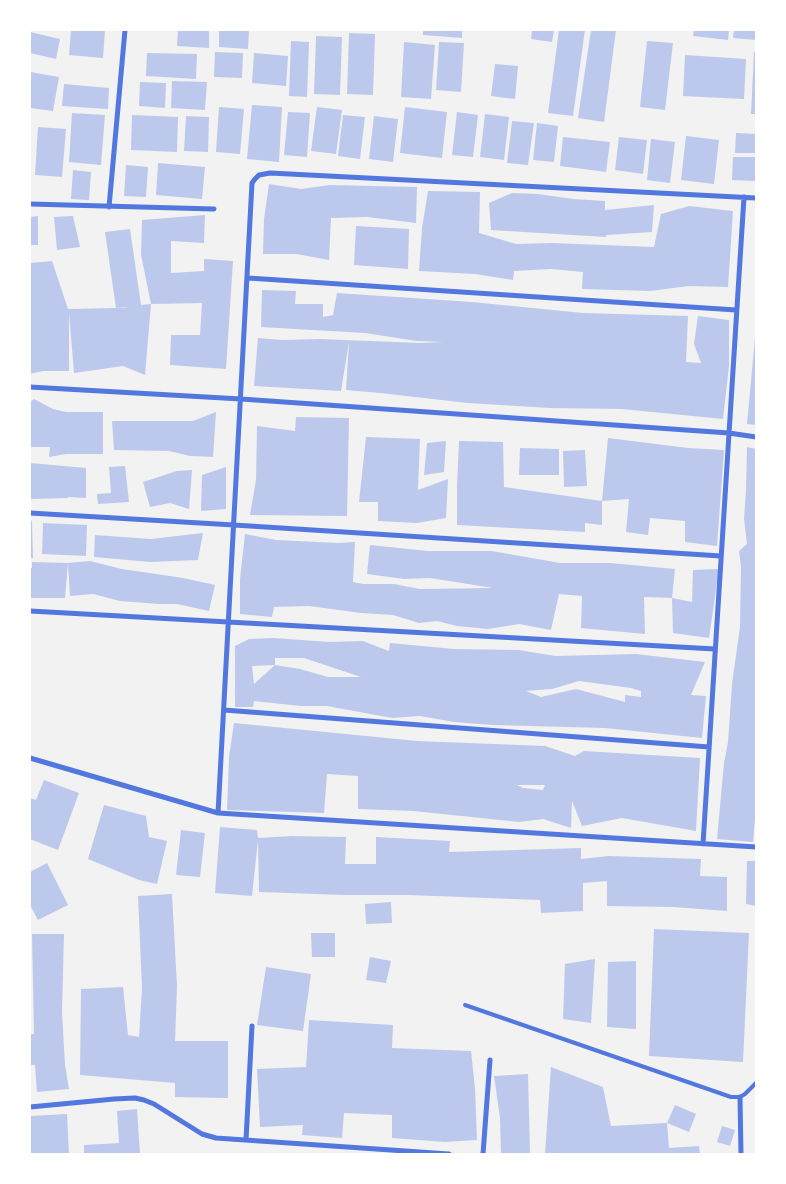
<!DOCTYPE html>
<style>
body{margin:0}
#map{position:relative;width:786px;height:1184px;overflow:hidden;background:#f2f2f2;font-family:"Sofia Sans Condensed",sans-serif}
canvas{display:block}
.frame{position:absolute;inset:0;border:31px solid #fff;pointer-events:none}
</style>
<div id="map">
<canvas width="786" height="1184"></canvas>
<div class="frame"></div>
</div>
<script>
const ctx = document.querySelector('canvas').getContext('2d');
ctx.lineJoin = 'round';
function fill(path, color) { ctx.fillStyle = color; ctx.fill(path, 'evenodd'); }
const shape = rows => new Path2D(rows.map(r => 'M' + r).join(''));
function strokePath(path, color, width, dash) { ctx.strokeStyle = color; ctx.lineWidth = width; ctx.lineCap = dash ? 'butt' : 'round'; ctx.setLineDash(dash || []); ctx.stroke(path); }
fill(shape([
 [71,30,105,30,103,58,69,55],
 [178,30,209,30,209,48,177,46],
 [219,30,249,30,248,49,219,47],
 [423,30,462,30,462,38,423,35],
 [532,30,554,30,552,42,531,39],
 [559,30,585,30,573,116,548,113],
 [591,30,616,30,604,122,578,118],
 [694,30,729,30,728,40,693,36],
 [734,30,756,30,756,40,733,38],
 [30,32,60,39,56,59,30,53],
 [349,33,375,34,373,95,347,94],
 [316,36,342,37,340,95,314,94],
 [291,41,309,42,307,97,289,96],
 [647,41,673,43,665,110,640,107],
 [404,42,435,45,431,99,401,97],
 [439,42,464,43,461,92,436,90],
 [215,52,243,53,242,78,214,77],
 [754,52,756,52,756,114,751,114],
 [147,53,197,54,196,79,146,76],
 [254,53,288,56,286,86,252,83],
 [685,55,746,59,744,99,683,96],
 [495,64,518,66,515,99,491,96],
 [30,72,59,77,53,111,30,108],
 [172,81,207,82,205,110,171,108],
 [140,82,166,83,165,108,139,106],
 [64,84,109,88,108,109,62,106],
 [252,105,282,107,279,162,247,159],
 [219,107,244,109,240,154,216,152],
 [317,107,342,110,336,154,311,151],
 [405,107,447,112,442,158,400,153],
 [288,112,310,113,307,157,284,155],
 [457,112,478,115,473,157,452,155],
 [72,113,105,115,101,165,69,162],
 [485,114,509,117,504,160,480,157],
 [132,115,178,117,177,152,131,150],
 [343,115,365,117,360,159,338,156],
 [186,116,209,117,208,152,184,151],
 [374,116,398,119,393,162,369,159],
 [512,121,534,123,528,165,507,163],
 [537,123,558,126,554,162,533,160],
 [38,127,66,129,62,177,35,175],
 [736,133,756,134,756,153,735,153],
 [686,136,719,140,714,184,681,180],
 [563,137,610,142,606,172,560,166],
 [619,137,647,140,643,174,615,170],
 [651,139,675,142,670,183,647,180],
 [733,157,756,157,756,181,732,180],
 [158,163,205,167,202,199,156,195],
 [126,165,148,167,146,197,124,196],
 [73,170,91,172,89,200,71,199],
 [269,184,301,189,330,185,417,187,416,223,367,217,331,218,329,260,296,254,263,254,264,219],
 [428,191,480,192,479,233,516,244,552,243,654,247,661,214,689,206,733,211,728,287,689,286,650,291,582,289,583,272,551,269,514,271,513,280,475,274,419,271,422,228],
 [512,193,538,194,573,199,605,201,605,210,654,205,652,232,606,235,606,237,491,230,489,203],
 [205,215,204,243,171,241,171,273,204,271,204,259,233,261,226,369,170,365,171,335,200,335,202,303,151,304,141,255,142,220],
 [38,216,38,245,30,245,30,217],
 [73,216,80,247,57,250,54,217],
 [356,226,409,229,408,269,354,265],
 [130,229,141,305,151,304,145,375,123,366,74,373,69,313,69,371,43,371,30,374,30,263,52,261,68,309,116,308,123,308,129,307,116,308,105,232],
 [262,290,296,291,295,304,323,304,323,317,333,315,337,293,472,302,583,313,688,316,686,362,701,363,694,344,698,316,729,320,729,366,723,419,622,409,550,408,468,403,380,393,346,390,349,342,341,391,254,386,258,338,282,340,320,339,420,343,443,342,417,341,365,333,261,327],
 [755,338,756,338,756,425,747,424],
 [34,399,53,409,66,412,103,412,103,454,66,454,49,457,50,447,30,447,30,402],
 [216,412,213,457,190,456,169,451,114,450,112,421,193,421],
 [296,417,349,418,347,516,250,515,256,480,257,426,295,431],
 [366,437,420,439,418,490,448,479,446,518,417,523,378,521,378,502,359,502],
 [608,438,688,448,724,450,717,546,685,542,685,521,650,518,648,535,626,532,629,499,602,501],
 [446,441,444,472,424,475,427,443],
 [459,441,503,442,504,487,602,501,602,525,585,523,585,532,457,525,457,486],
 [747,447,756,449,756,808,753,842,717,839,724,763,728,742,732,684,740,627,741,566,739,551,747,544,744,519,746,490],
 [520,448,559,449,559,475,519,475],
 [585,450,587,486,564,487,563,451],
 [30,463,86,468,86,498,68,497,68,498,31,499],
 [125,466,129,502,98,504,97,494,111,493,109,467],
 [226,467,226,509,201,511,202,475],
 [192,470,189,509,170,503,150,507,143,482,177,471],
 [30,521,32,521,33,558,30,558],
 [43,523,87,525,86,556,42,554],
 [203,533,198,560,150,562,94,557,95,535,151,539],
 [245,534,276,540,338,543,355,542,353,582,363,584,394,584,420,589,493,588,430,578,404,579,367,574,370,545,428,551,492,551,560,563,610,563,675,569,672,598,644,597,645,634,581,628,582,596,559,594,551,630,519,624,488,629,457,626,437,621,419,623,393,615,361,613,309,606,274,607,272,617,240,614,240,579],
 [90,561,122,569,183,578,215,585,209,611,177,604,159,604,120,601,93,594,70,596,68,563],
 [32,562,68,563,65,598,30,598,30,568,32,568],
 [719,569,709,638,673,633,672,598,692,602,693,570],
 [273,638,330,642,363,641,389,651,390,643,454,649,519,650,555,656,636,654,705,662,691,695,706,696,702,738,605,728,492,725,454,722,420,716,392,718,327,706,301,706,254,701,253,707,235,707,235,646,249,639],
 [275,658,304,658,361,677,328,677,300,669,275,665,254,684,252,666,275,665],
 [579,681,631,688,641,691,641,697,625,695,625,702,576,689,541,697,526,691,552,689],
 [234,723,417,741,545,746,575,756,584,751,700,758,696,831,622,818,582,826,572,801,571,828,543,819,519,822,414,811,358,809,358,776,327,774,324,813,227,810,229,757],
 [517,785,545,785,543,790,523,788],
 [44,780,79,793,58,850,30,839,30,798,36,800],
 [104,805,146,816,149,837,167,841,157,884,139,880,88,859],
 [220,827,257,830,258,838,292,836,346,837,345,864,376,864,376,837,450,841,449,852,581,848,581,859,608,856,701,859,700,876,727,877,727,911,673,907,607,906,607,881,583,883,583,911,541,913,540,900,409,895,345,895,259,892,258,840,252,896,215,893],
 [181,830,205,833,200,877,176,875],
 [747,861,756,861,756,906,746,904],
 [47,863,68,905,38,920,30,905,30,872],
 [172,894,177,986,175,1041,228,1041,228,1098,175,1097,175,1083,80,1075,81,989,123,987,128,1035,139,1037,142,988,138,896],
 [391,902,392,923,366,924,365,904],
 [654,929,749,933,743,1062,649,1056],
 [311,933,335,933,335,957,312,957],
 [32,934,64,934,62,1012,65,1065,69,1089,37,1092,35,1065,30,1065,30,1034,34,1034],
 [370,957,391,961,386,983,366,980],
 [595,959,591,1023,563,1019,565,964],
 [636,961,636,1029,607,1027,608,962],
 [266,967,311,974,303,1031,257,1025],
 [309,1020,393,1025,392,1048,471,1051,475,1088,477,1140,445,1142,392,1138,392,1115,344,1113,342,1138,302,1135,303,1125,260,1127,257,1069,306,1067],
 [551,1067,603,1087,611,1126,667,1123,669,1148,699,1146,700,1154,545,1154],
 [528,1074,530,1154,501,1154,500,1118,494,1076],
 [675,1105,696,1114,689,1132,667,1123],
 [137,1109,140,1154,84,1154,84,1145,119,1143,117,1111],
 [67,1114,69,1154,30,1154,30,1116],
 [722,1126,735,1130,730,1146,717,1142]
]), '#bdc9ec');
strokePath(shape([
 [465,1005,731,1097,740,1097,745,1094,756,1083]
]), '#5277de', 4);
strokePath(shape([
 [30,204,214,209],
 [109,207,125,30],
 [248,278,736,310],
 [30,387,241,399,729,433,756,437],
 [30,513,234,525,721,556],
 [30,611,715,649],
 [224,710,709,747],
 [30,758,218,813,756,847],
 [218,813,252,183,255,179,259,175,270,173,756,198],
 [703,844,744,197],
 [740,1097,741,1154],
 [30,1107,114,1099,135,1098,144,1100,154,1104,202,1134,216,1138,449,1154],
 [246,1140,252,1026],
 [483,1154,490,1060]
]), '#5277de', 5);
</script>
